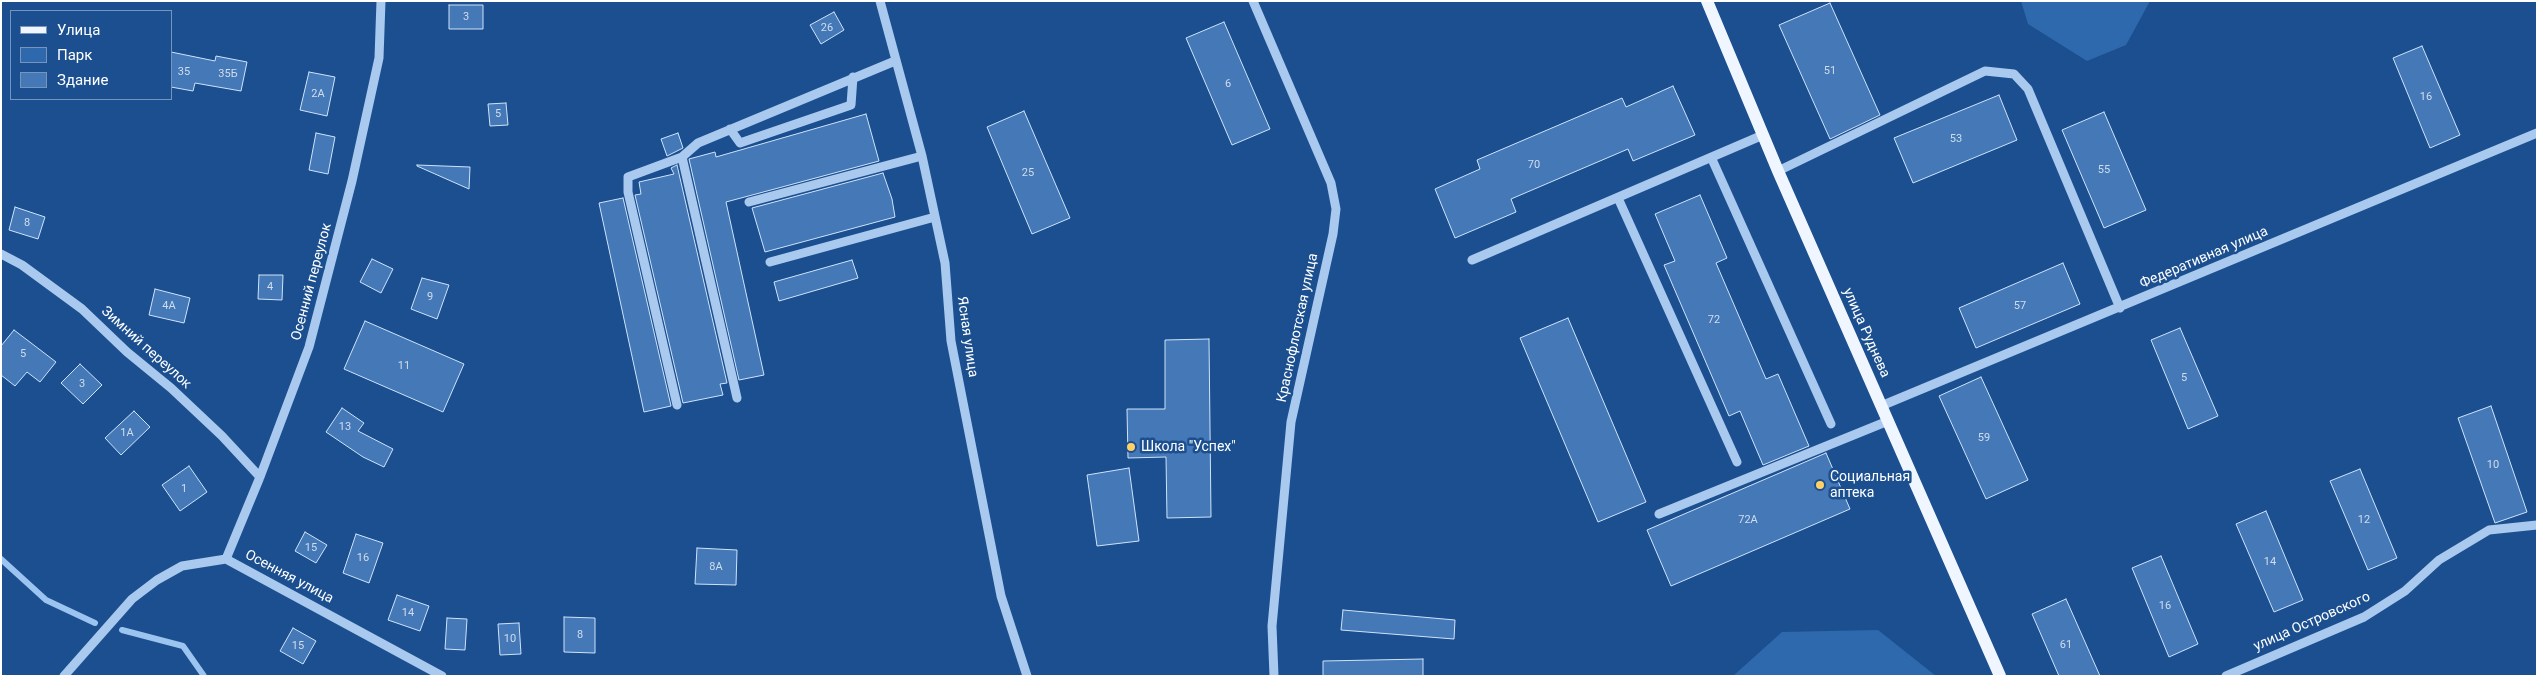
<!DOCTYPE html>
<meta charset="utf-8">
<style>
body{margin:0}
#map{position:relative;width:2538px;height:677px;overflow:hidden;background:#1b4f8f;font-family:Roboto,sans-serif}
canvas{display:block}
.frame{position:absolute;inset:0;border:2px solid #fff;pointer-events:none}
.legend{position:absolute;left:10px;top:10px;width:162px;height:90px;box-sizing:border-box;background:#1b4f8f;border:1px solid #7695bc;margin:0;padding:6px 9px;list-style:none;font-size:15px;color:#fff}
.legend li{display:flex;align-items:center;gap:10px;height:25px}
.legend b{width:25px;border:1px solid #7695bc}
</style>
<div id="map">
<canvas width="2538" height="677"></canvas>
<div class="frame"></div>
<ul class="legend">
<li><b style="height:6px;background:#f0f6ff"></b>Улица</li>
<li><b style="height:14px;background:#2e69ad"></b>Парк</li>
<li><b style="height:14px;background:#4478b7"></b>Здание</li>
</ul>
</div>
<script>
const ctx = document.querySelector('canvas').getContext('2d');
ctx.lineJoin = 'round';
function fill(path, color) { ctx.fillStyle = color; ctx.fill(path, 'evenodd'); }
const shape = rows => new Path2D(rows.map(r => 'M' + r).join(''));
function strokePath(path, color, width, dash) { ctx.strokeStyle = color; ctx.lineWidth = width; ctx.lineCap = dash ? 'butt' : 'round'; ctx.setLineDash(dash || []); ctx.stroke(path); }
function write(font, color, halo, rows, align = 'center') {
  ctx.font = font + ' Roboto,sans-serif'; ctx.lineWidth = 5; ctx.setLineDash([]); ctx.textBaseline = 'middle'; ctx.strokeStyle = halo; ctx.fillStyle = color; for (const [text, x, y, turn = 0] of rows) {
    ctx.save(); ctx.translate(x, y); ctx.rotate((+turn || 0) * Math.PI / 180); ctx.textAlign = isNaN(turn) ? turn : align; if (halo) ctx.strokeText(text, 0, 0); ctx.fillText(text, 0, 0); ctx.restore();
  }
}
fill(shape([
 [2021,1,2150,1,2126,45,2087,61,2028,24],
 [1878,630,1936,676,1733,676,1782,632]
]), '#2e69ad');
strokePath(shape([
 [1,559,46,600,95,623],
 [122,630,183,646,204,676]
]), '#9cc4f0', 6);
const building = shape([
 [1830,3,1880,115,1830,139,1779,25,1830,3],
 [449,5,483,5,483,29,449,29,449,5],
 [834,12,844,30,821,44,810,25,834,12],
 [1224,22,1270,129,1232,145,1186,38,1224,22],
 [2422,46,2460,135,2430,148,2393,58,2422,46],
 [171,52,215,61,216,56,247,62,241,91,195,83,193,91,171,87,171,52],
 [309,72,335,77,327,116,300,110,309,72],
 [1673,86,1695,135,1633,161,1628,149,1511,199,1516,212,1455,238,1435,189,1480,169,1477,160,1622,98,1626,107,1673,86],
 [1999,95,2017,140,1913,183,1894,138,1999,95],
 [506,103,508,125,490,126,488,104,506,103],
 [1024,111,1070,218,1032,234,987,127,1024,111],
 [2104,112,2146,210,2104,228,2062,130,2104,112],
 [866,114,879,161,726,202,764,375,739,380,689,159,715,152,716,157,866,114],
 [316,133,335,137,328,174,309,170,316,133],
 [678,133,683,148,667,156,661,139,678,133],
 [417,165,470,167,469,189,417,166,417,165],
 [677,165,727,383,720,384,723,395,683,403,635,195,641,194,639,182,674,174,671,168,677,165],
 [883,173,892,199,895,217,765,252,752,208,883,173],
 [1700,195,1727,258,1716,263,1766,379,1778,374,1809,446,1763,465,1740,411,1729,416,1664,265,1675,261,1655,214,1700,195],
 [623,198,671,406,644,412,599,203,623,198],
 [15,207,45,217,38,239,9,230,15,207],
 [372,259,393,269,381,293,360,282,372,259],
 [852,260,858,278,779,301,774,282,852,260],
 [2063,263,2080,304,1976,348,1959,308,2063,263],
 [259,275,283,275,282,300,258,299,259,275],
 [422,278,449,285,437,319,411,309,422,278],
 [155,289,190,298,184,323,149,315,155,289],
 [1568,318,1646,502,1598,522,1520,338,1568,318],
 [365,321,464,364,443,412,344,369,365,321],
 [2180,328,2218,416,2188,429,2151,340,2180,328],
 [14,330,56,362,40,382,27,372,15,386,1,375,1,346,14,330],
 [1209,339,1211,517,1167,518,1166,457,1128,458,1127,409,1165,409,1165,340,1209,339],
 [80,364,102,385,83,404,61,383,80,364],
 [1981,377,2028,480,1986,499,1939,396,1981,377],
 [2491,406,2527,512,2495,523,2458,418,2491,406],
 [342,408,364,423,358,431,393,449,384,467,363,457,326,432,342,408],
 [134,411,150,427,121,455,105,438,134,411],
 [1826,453,1850,509,1671,586,1647,530,1826,453],
 [189,466,207,492,180,511,162,485,189,466],
 [1129,468,1139,541,1097,546,1087,475,1129,468],
 [2360,469,2397,558,2368,570,2330,481,2360,469],
 [2266,511,2303,600,2274,612,2236,524,2266,511],
 [305,532,327,545,316,563,295,551,305,532],
 [356,534,383,543,369,583,343,573,356,534],
 [697,548,737,550,736,585,695,584,697,548],
 [2161,556,2198,644,2169,657,2132,568,2161,556],
 [397,595,429,606,420,631,388,620,397,595],
 [2066,599,2100,676,2059,676,2032,614,2066,599],
 [1343,610,1455,620,1454,639,1341,630,1343,610],
 [564,617,595,618,595,653,564,652,564,617],
 [447,618,467,619,465,650,445,649,447,618],
 [519,623,521,654,500,655,498,624,519,623],
 [293,628,316,641,303,664,280,651,293,628],
 [1423,659,1423,676,1323,676,1323,661,1423,659]
]);
fill(building, '#4478b7');
strokePath(building, '#cfe3fa', 1);
strokePath(shape([
 [880,1,922,156,945,263,951,341,1001,596,1027,676],
 [1253,1,1331,183,1336,209,1333,234,1291,422,1272,626,1274,676],
 [730,129,740,143,851,105,853,77],
 [682,157,737,398],
 [1711,157,1831,424],
 [1778,171,1985,71,2014,74,2028,89,2120,308],
 [1618,198,1737,462],
 [749,202,922,156],
 [1,254,22,265,82,309,127,352,171,388,222,436,260,477],
 [1472,260,1763,135],
 [770,262,935,217],
 [677,405,628,192,628,177,682,157,698,143,895,61],
 [1881,406,2537,133],
 [1659,514,1888,421],
 [226,559,260,477,309,347,352,181,379,58,381,1],
 [64,676,132,599,157,580,182,566,226,559,442,676],
 [2226,676,2364,617,2405,591,2439,560,2489,530,2537,525]
]), '#a9c9ee', 9);
strokePath(shape([
 [1707,1,1778,171,2000,676]
]), '#f0f6ff', 12);
for (const [x, y, r, color] of [
 [1131,447,5,"#ffd166"],
 [1820,485,5,"#ffd166"]
]) { const dot = new Path2D(); dot.arc(x, y, r, 0, 2 * Math.PI); ctx.fillStyle = color; ctx.fill(dot); strokePath(dot, '#1b4f8f', 2); }
write('11px', '#d0dded', null, [
 ["3",466,17],
 ["26",827,28],
 ["51",1830,71],
 ["35",184,72],
 ["35Б",228,74],
 ["6",1228,84],
 ["2А",318,94],
 ["16",2426,97],
 ["5",498,114],
 ["53",1956,139],
 ["70",1534,165],
 ["55",2104,170],
 ["25",1028,173],
 ["8",27,223],
 ["4",270,287],
 ["9",430,297],
 ["4А",169,306],
 ["57",2020,306],
 ["72",1714,320],
 ["5",23,354],
 ["11",404,366],
 ["5",2184,378],
 ["3",82,384],
 ["13",345,427],
 ["1А",127,433],
 ["59",1984,438],
 ["10",2493,465],
 ["1",184,489],
 ["72А",1748,520],
 ["12",2364,520],
 ["15",311,548],
 ["16",363,558],
 ["14",2270,562],
 ["8А",716,567],
 ["16",2165,606],
 ["14",408,613],
 ["8",580,635],
 ["10",510,639],
 ["61",2066,645],
 ["15",298,646]
]);
write('14px', '#fff', '#1b4f8f', [
 ["Федеративная улица",2204,258,-23],
 ["Осенний переулок",312,282,-75],
 ["Краснофлотская улица",1298,328,-78],
 ["улица Руднева",1866,333,66],
 ["Ясная улица",967,337,82],
 ["Зимний переулок",146,348,42],
 ["Осенняя улица",289,577,28],
 ["улица Островского",2312,622,-24]
]);
write('14px', '#fff', '#1b4f8f', [
 ["Школа \"Успех\"",1141,447],
 ["Социальная",1830,477],
 ["аптека",1830,493]
], 'left');
</script>
